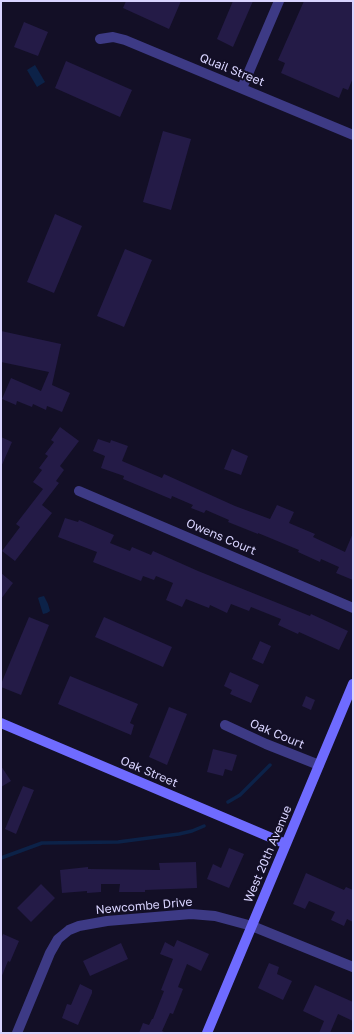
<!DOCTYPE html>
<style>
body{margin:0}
#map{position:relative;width:354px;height:1034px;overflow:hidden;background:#130f26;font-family:"Golos Text",sans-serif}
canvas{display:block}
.frame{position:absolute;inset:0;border:2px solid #d9d4ff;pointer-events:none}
</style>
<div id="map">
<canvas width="354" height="1034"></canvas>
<div class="frame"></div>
</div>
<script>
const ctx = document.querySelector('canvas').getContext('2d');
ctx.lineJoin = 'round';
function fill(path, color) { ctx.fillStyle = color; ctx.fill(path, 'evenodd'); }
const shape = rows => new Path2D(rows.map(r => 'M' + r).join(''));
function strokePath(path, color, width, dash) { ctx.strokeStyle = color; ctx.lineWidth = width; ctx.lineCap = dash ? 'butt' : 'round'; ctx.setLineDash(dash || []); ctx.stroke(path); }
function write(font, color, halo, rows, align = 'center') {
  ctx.font = font + ' "Golos Text",sans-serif'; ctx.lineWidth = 4; ctx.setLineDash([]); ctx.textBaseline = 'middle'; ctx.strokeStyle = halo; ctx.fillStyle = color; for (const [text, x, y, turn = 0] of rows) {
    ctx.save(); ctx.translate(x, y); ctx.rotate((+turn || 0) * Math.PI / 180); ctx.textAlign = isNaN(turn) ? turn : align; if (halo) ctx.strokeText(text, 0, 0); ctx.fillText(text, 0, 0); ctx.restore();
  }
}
fill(shape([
 [35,65,45,82,37,87,27,70],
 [44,596,48,604,50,611,47,613,43,614,38,598,40,597]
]), '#0c2248');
strokePath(shape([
 [228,802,240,795,270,765],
 [1,858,42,843,118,842,179,834,192,831,204,826]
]), '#0c2248', 3.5);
fill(shape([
 [126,1,181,1,169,29,123,8],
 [233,1,253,1,233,47,217,39],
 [304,1,353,1,353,78,348,90,343,88,339,98,281,73,285,63,278,60],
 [24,22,48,32,38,56,14,47],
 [66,61,132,90,120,117,55,88],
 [163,131,191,139,171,210,143,202],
 [55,214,82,226,54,293,27,282],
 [125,249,152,260,124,327,97,316],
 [1,331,61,344,52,385,70,393,62,412,47,406,46,410,33,404,32,407,17,401,16,405,2,399,11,378,41,391,49,372,1,362],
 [60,427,79,441,60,466,64,470,56,481,59,483,42,505,52,513,15,561,2,551,20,527,16,524,43,489,33,482,42,470,39,468,48,456,45,454,54,442,51,440],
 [1,437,12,442,1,467],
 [98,439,110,443,111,440,128,446,122,461,162,478,164,474,235,506,270,519,277,505,294,512,289,523,315,534,313,537,345,552,353,533,353,580,336,573,339,567,321,559,320,562,298,552,299,550,258,533,258,534,228,522,229,520,206,510,204,513,191,508,193,505,172,496,171,499,123,479,124,476,101,468,105,456,93,451],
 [232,449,248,456,241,475,224,469],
 [65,518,78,522,79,520,114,535,110,543,130,551,132,547,151,555,153,551,198,571,310,616,311,614,348,631,339,650,299,632,298,634,278,625,281,619,251,607,249,611,231,604,227,613,210,605,209,608,186,599,182,607,166,600,173,583,156,576,154,580,143,576,141,581,93,562,97,552,58,537],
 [1,573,13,583,1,599],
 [29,617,49,625,21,695,1,687,1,684],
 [104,617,172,647,163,667,95,637],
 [260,641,271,646,263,664,252,659],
 [230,672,259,685,251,703,230,694,232,690,224,686],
 [70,676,138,704,130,723,134,725,131,735,58,704],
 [306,696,315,700,311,710,302,706],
 [169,707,187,714,167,765,149,757],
 [213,749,237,755,232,771,225,769,223,776,207,772],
 [1,766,11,781,1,787],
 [23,786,34,790,16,834,5,829],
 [229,848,244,854,229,888,207,879,213,864,221,868],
 [196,862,197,888,145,890,145,892,119,892,120,884,101,884,101,892,87,893,87,891,62,893,60,870,88,867,88,869,160,870,159,863],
 [306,873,344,890,346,887,353,890,353,922,347,919,344,926,331,920,335,912,309,901,305,909,293,904],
 [41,884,55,898,31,922,17,908],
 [3,934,19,941,10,962,8,961,1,978,1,939],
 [177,940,209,954,201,971,187,964,178,987,183,989,173,1014,170,1013,162,1031,166,1033,139,1033,143,1023,149,1025,152,1019,153,1019,164,991,161,990,173,959,160,954,165,942,174,947],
 [121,943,128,959,90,976,83,961],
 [269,963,279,967,277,974,292,981,283,1000,258,988],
 [80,984,92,990,92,993,78,1025,62,1018,67,1004,71,1005],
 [315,985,353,1002,353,1021,338,1014,330,1033,319,1033,324,1021,303,1011]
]), '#241b47');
strokePath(shape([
 [100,39,113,37,125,40,353,135],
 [242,88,279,1],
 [79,491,353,608],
 [225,725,266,744,319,765],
 [17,1033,50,953,58,939,69,930,79,926,107,921,191,914,215,916,252,926,353,967]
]), '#3d3a85', 10);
strokePath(shape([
 [1,723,286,844],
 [207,1033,353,684]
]), '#6f6bff', 10);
write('12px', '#d9d4ff', '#130f26', [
 ["Quail Street",232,70,22],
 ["Owens Court",221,537,23],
 ["Oak Court",277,734,23],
 ["Oak Street",149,772,23],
 ["West 20th Avenue",268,854,-67],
 ["Newcombe Drive",144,906,-5]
]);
</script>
